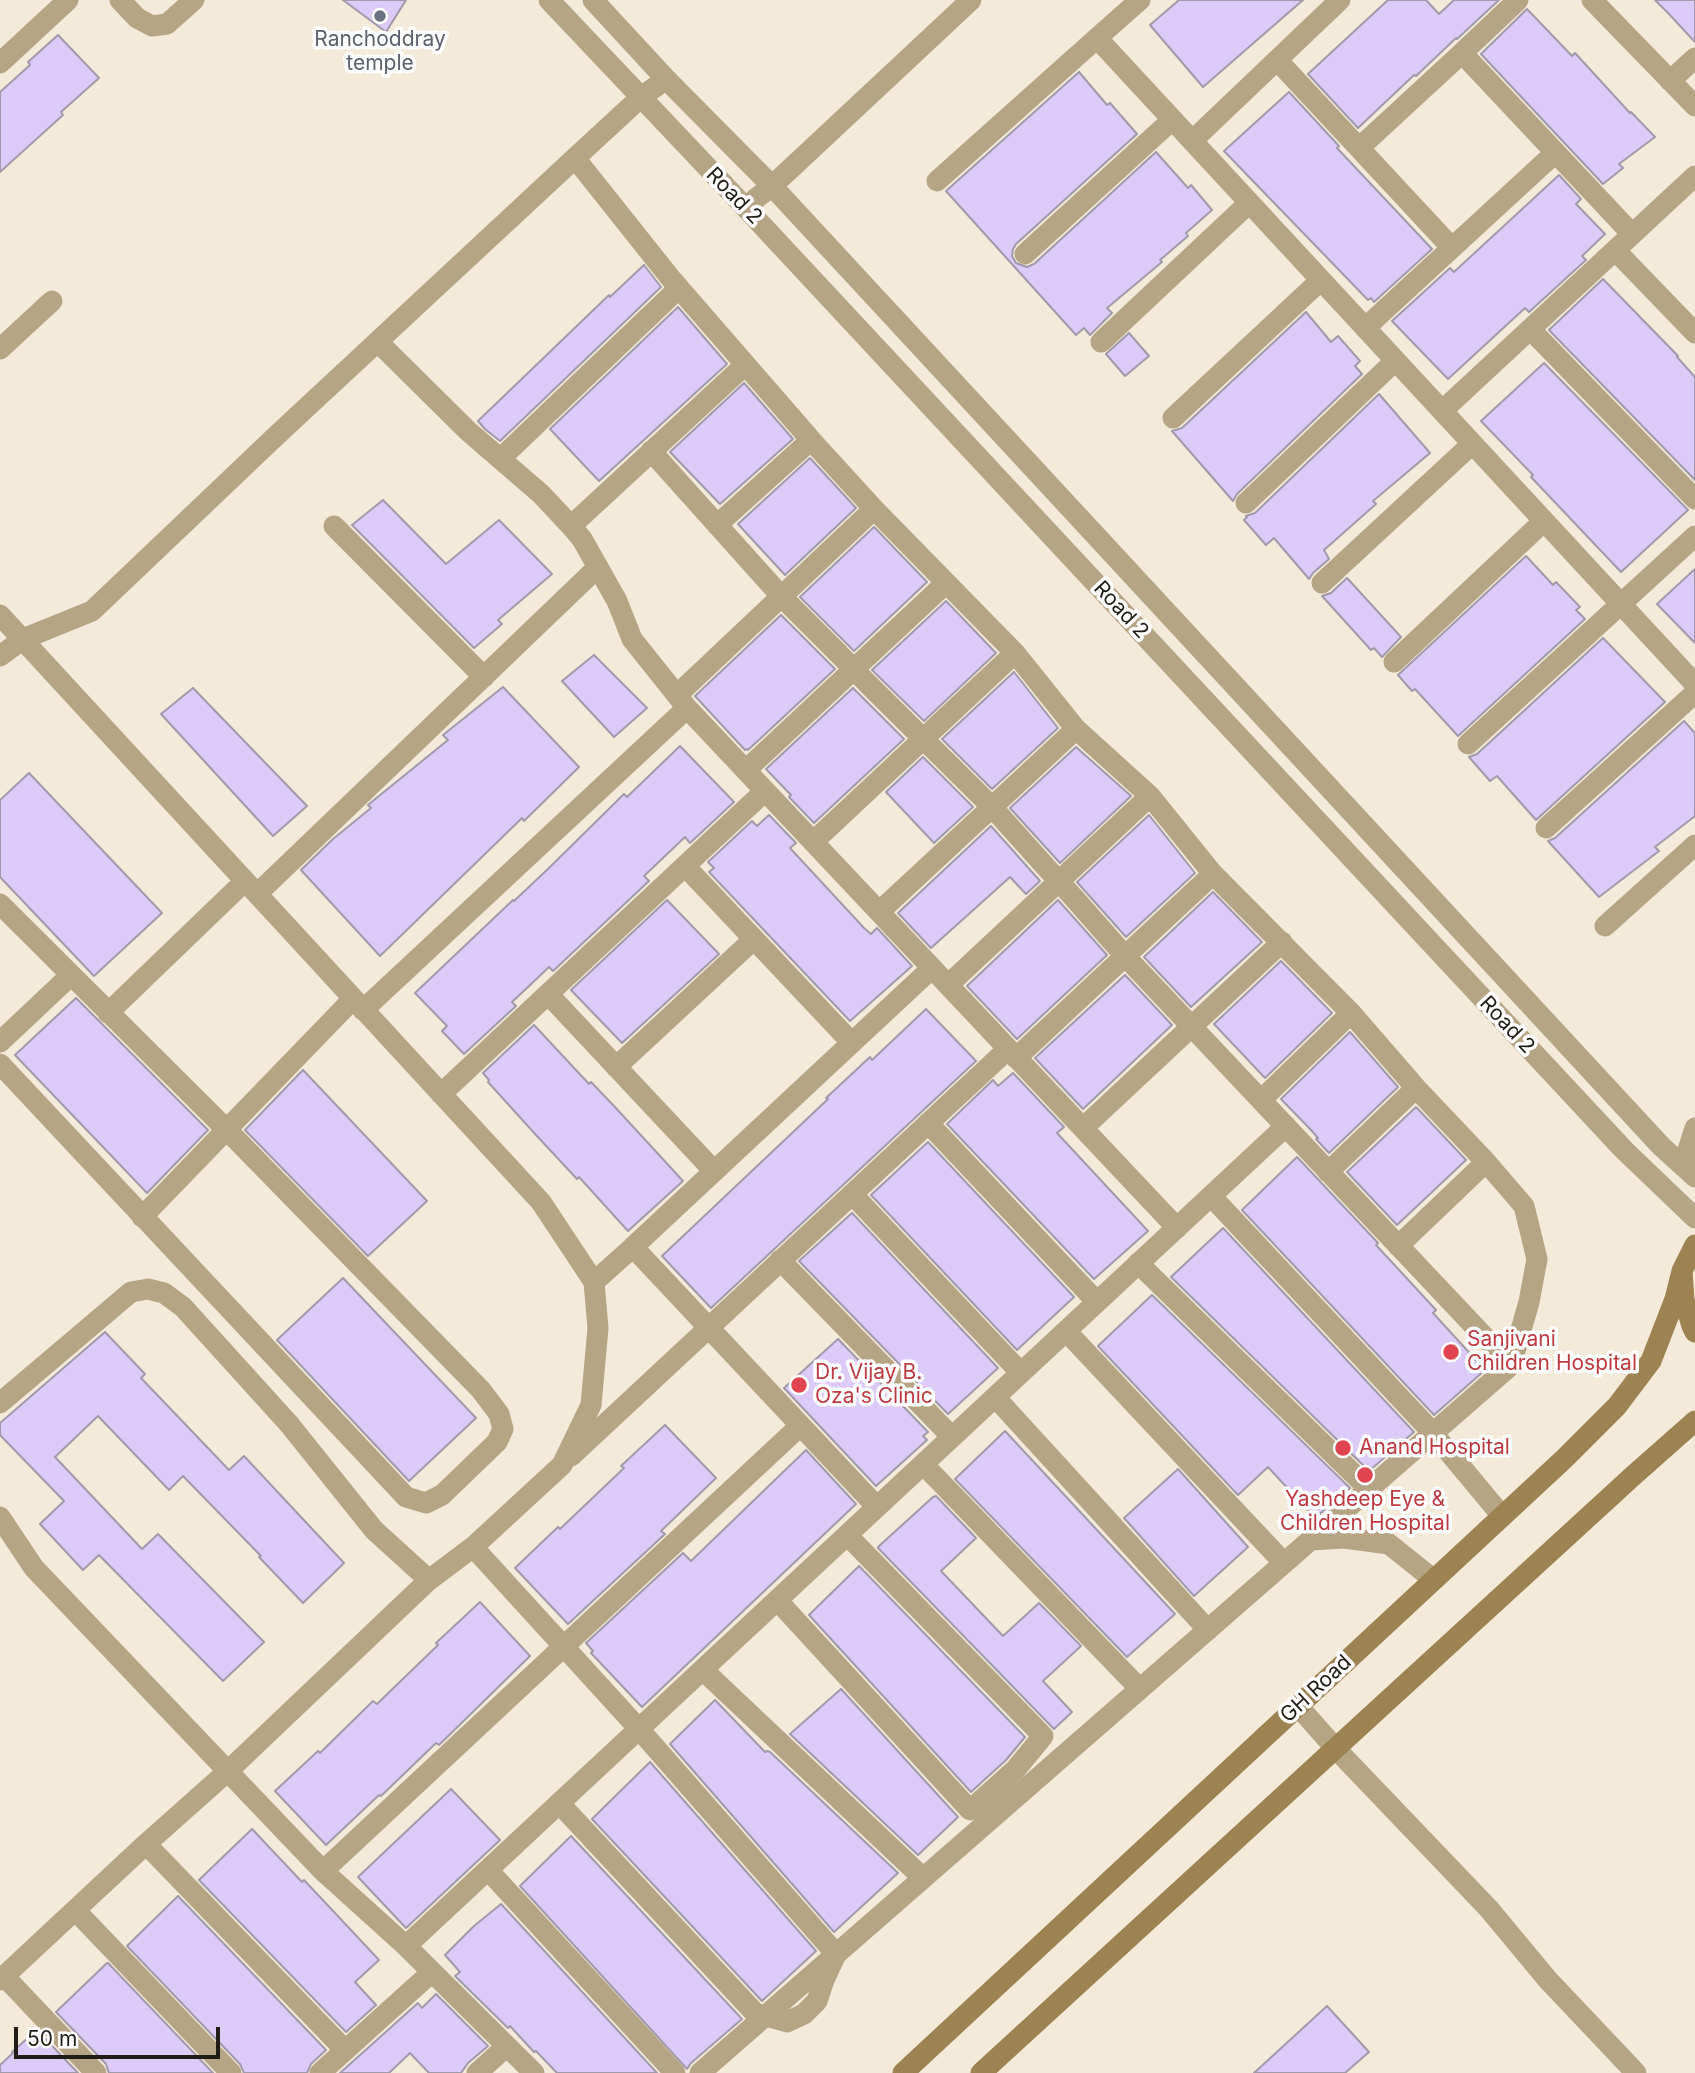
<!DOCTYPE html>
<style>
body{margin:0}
#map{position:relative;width:1695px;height:2073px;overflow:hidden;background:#f3eada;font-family:Inter,sans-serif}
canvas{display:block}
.scale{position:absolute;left:14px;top:2027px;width:206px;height:32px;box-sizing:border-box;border:4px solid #201d17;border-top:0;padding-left:9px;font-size:21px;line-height:24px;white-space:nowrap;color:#201d17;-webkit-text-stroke:5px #fff;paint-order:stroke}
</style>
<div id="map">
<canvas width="1695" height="2073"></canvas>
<div class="scale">50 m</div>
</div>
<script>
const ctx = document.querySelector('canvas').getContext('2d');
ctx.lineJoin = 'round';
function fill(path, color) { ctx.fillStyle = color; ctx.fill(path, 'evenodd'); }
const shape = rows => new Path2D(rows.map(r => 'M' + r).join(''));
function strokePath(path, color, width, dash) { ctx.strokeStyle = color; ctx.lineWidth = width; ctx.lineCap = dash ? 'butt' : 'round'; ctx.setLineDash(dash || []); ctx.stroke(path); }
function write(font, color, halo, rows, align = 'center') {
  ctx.font = font + ' Inter,sans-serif'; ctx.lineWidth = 7; ctx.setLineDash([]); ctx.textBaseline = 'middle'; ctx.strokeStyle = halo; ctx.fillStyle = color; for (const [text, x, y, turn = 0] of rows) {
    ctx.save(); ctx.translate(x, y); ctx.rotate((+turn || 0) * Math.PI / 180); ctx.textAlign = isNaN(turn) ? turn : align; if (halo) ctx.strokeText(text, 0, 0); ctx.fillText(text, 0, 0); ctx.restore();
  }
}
const building = shape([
 [343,0,406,0,386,32,343,0],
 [1179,0,1303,0,1203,87,1150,25,1179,0],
 [1388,0,1426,0,1439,14,1454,0,1499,0,1457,39,1456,38,1416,76,1414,75,1358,128,1308,74,1388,0],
 [1655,0,1695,0,1695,42,1669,14,1655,0],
 [1527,9,1572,56,1575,53,1630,113,1631,112,1655,137,1619,164,1623,168,1603,184,1481,54,1527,9],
 [58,35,99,78,61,112,63,115,0,172,0,92,30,65,28,62,58,35],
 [1079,72,1107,105,1110,103,1137,134,1016,244,1013,249,1012,256,1016,263,1027,267,1034,264,1156,152,1188,188,1191,185,1212,210,1186,233,1188,236,1160,260,1162,262,1107,308,1112,313,1090,335,1084,328,1076,335,946,191,1079,72],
 [1289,92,1339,146,1337,148,1432,249,1374,302,1371,298,1368,300,1224,151,1289,92],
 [1559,175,1581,199,1576,204,1605,234,1582,256,1586,260,1529,312,1525,308,1448,379,1392,321,1450,268,1454,272,1559,175],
 [644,265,661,287,500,441,485,429,478,421,609,295,610,297,644,265],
 [1603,279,1678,356,1677,357,1695,377,1695,480,1549,330,1603,279],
 [678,307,727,364,599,481,550,429,678,307],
 [1306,312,1331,342,1338,336,1360,361,1355,366,1362,374,1237,494,1233,501,1172,431,1182,428,1306,312],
 [1129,333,1149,356,1125,376,1106,354,1129,333],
 [1544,363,1688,510,1621,572,1531,477,1533,475,1481,421,1544,363],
 [744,383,793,439,720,504,670,452,744,383],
 [1379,394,1430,453,1373,501,1376,504,1324,550,1329,559,1313,573,1309,579,1274,538,1266,545,1244,520,1247,517,1246,516,1255,513,1379,394],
 [810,458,856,508,785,575,738,524,810,458],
 [383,500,446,564,499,520,552,574,498,620,502,624,474,648,352,525,383,500],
 [874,527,927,582,854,651,800,597,874,527],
 [1526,556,1553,585,1556,582,1580,607,1576,610,1585,619,1458,736,1415,689,1412,691,1398,675,1526,556],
 [1695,569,1695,643,1657,604,1695,569],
 [1347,578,1401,637,1382,657,1374,648,1371,650,1322,596,1331,593,1347,578],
 [946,601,996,653,924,721,872,670,946,601],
 [781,615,835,669,748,750,747,749,745,750,695,696,781,615],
 [1603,638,1665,702,1536,820,1497,776,1490,781,1469,757,1477,754,1603,638],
 [594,655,647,708,614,737,562,681,594,655],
 [1014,672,1058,728,992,789,942,739,1014,672],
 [503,687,579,767,524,821,522,818,380,956,301,870,333,839,371,808,368,805,374,800,448,740,443,735,503,687],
 [193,688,307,806,273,836,161,714,193,688],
 [853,688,904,739,814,823,789,797,791,795,766,769,853,688],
 [1684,721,1695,733,1695,816,1655,847,1659,851,1599,897,1548,841,1555,838,1684,721],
 [680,746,734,802,690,843,685,837,644,876,649,881,553,971,549,967,528,987,512,1002,516,1006,464,1054,442,1031,447,1026,415,993,513,900,514,901,549,868,624,794,627,797,680,746],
 [1076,747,1131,796,1060,863,1010,808,1076,747],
 [923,757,973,807,934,843,886,792,923,757],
 [29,773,162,913,94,976,0,877,0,800,29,773],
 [769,815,796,843,790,848,864,928,871,934,877,928,912,966,850,1021,709,872,714,868,708,862,752,821,757,826,769,815],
 [1149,815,1195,873,1126,937,1077,882,1149,815],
 [991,826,1040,881,1026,894,1010,877,931,948,898,913,991,826],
 [1213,892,1262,942,1191,1007,1144,957,1213,892],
 [667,900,719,954,622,1043,571,990,667,900],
 [1058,900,1107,955,1017,1039,967,986,1058,900],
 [1281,961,1332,1013,1265,1078,1214,1024,1281,961],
 [1125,975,1172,1025,1083,1109,1035,1058,1125,975],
 [76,998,208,1130,147,1193,15,1055,76,998],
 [926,1009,976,1061,711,1308,662,1256,828,1099,826,1098,870,1057,872,1060,926,1009],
 [534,1025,589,1084,591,1082,614,1106,683,1181,628,1231,579,1177,577,1179,536,1135,488,1082,489,1080,483,1073,534,1025],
 [1350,1032,1398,1087,1329,1153,1316,1139,1318,1138,1311,1130,1281,1099,1350,1032],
 [303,1070,427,1201,368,1256,245,1130,303,1070],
 [1013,1073,1064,1127,1057,1133,1148,1231,1094,1279,947,1124,993,1080,998,1086,1013,1073],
 [1416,1107,1466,1160,1397,1225,1347,1172,1416,1107],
 [928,1142,1074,1297,1017,1350,871,1195,928,1142],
 [1297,1157,1378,1243,1376,1245,1436,1310,1433,1313,1485,1370,1434,1415,1242,1210,1297,1157],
 [852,1213,998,1368,948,1414,799,1261,852,1213],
 [1223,1228,1414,1432,1369,1471,1171,1277,1223,1228],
 [343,1278,476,1418,409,1481,277,1340,343,1278],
 [1152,1295,1350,1488,1315,1518,1268,1467,1238,1495,1098,1346,1152,1295],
 [105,1332,145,1374,141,1378,229,1470,244,1456,344,1563,303,1603,259,1557,261,1556,183,1476,169,1490,98,1416,55,1457,142,1549,158,1534,264,1642,223,1681,99,1555,83,1570,40,1524,64,1501,0,1435,0,1423,105,1332],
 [838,1339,928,1432,923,1436,927,1440,876,1486,784,1388,838,1339],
 [665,1425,716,1478,661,1531,665,1534,568,1624,515,1568,558,1527,560,1529,624,1468,621,1466,665,1425],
 [1005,1431,1175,1614,1127,1657,955,1479,1005,1431],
 [806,1450,856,1504,642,1707,591,1653,593,1651,586,1643,683,1553,691,1561,806,1450],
 [1178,1469,1248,1547,1194,1596,1124,1518,1178,1469],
 [936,1496,976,1538,941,1571,1003,1636,1039,1603,1081,1646,1043,1681,1072,1712,1054,1729,878,1548,878,1547,933,1497,936,1496],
 [859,1566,1025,1737,1006,1760,971,1792,809,1615,859,1566],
 [480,1602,530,1656,439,1745,436,1743,381,1796,379,1795,326,1845,275,1791,318,1751,320,1753,373,1701,377,1704,438,1645,436,1643,480,1602],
 [841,1689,958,1817,918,1855,790,1734,841,1689],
 [715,1700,765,1752,767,1751,770,1752,898,1873,834,1932,670,1744,715,1700],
 [650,1762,816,1951,763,2000,762,2001,592,1819,650,1762],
 [451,1789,500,1840,406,1928,358,1877,451,1789],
 [252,1829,302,1882,304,1880,379,1960,355,1982,376,2005,346,2032,199,1880,252,1829],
 [571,1836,742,2019,691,2063,687,2069,520,1886,571,1836],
 [178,1896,326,2050,311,2064,307,2073,244,2073,240,2064,127,1946,178,1896],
 [501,1904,657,2073,557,2073,536,2051,534,2052,510,2026,508,2028,455,1976,460,1972,445,1955,474,1926,501,1904],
 [107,1963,108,1963,213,2073,109,2073,106,2064,56,2012,107,1963],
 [436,1994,488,2046,468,2063,461,2073,429,2073,410,2053,389,2073,340,2073,418,2003,422,2008,436,1994],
 [1327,2006,1369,2052,1345,2073,1254,2073,1327,2006],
 [37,2030,78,2073,0,2073,0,2065,13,2053,12,2052,37,2030]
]);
fill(building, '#dccbf9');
strokePath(building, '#a09aaa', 2);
strokePath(shape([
 [120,0,137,18,152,26,167,24,194,0],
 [1140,0,1097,38,1695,684],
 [1592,0,1695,106],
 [1462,53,1518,0],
 [1277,60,1359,148,1462,53,1632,234],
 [0,63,68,0],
 [1670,81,1695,58],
 [1192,141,1340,0],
 [1359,148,1452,248],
 [575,158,672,280,811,440,874,509,1015,653,1076,729,1150,796,1213,874,1351,1013,1416,1088,1486,1162,1524,1206,1537,1259,1529,1302,1511,1365,700,2073],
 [937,181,1097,38],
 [745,207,772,186,971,0],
 [1615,250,1695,333],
 [1025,254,1172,120],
 [1365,328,1555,153],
 [1530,329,1695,499],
 [378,342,468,431,541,494,571,526,582,539,617,601,632,639,687,708,1177,1228],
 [1101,342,1249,203],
 [0,349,52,301],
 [1442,411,1695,176],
 [1173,418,1321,280],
 [651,451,781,596,838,653],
 [500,459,679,288],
 [1246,503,1395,361],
 [717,525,811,440],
 [334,526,484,677],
 [571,526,745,365],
 [1322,583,1472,444],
 [0,615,541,1202,594,1282,598,1328,591,1405,562,1465,473,1547,429,1580,228,1771,146,1844,0,1980],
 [0,656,23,639,92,611,277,435,575,158,640,98,666,79],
 [1394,662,1544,521],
 [869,685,992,807,1044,865],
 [677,695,874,509],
 [1468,744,1695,536],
 [746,770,946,583],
 [1546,828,1695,693],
 [813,842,1015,653],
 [685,866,852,1043],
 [257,894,598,567],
 [1074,898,1125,956,1511,1365],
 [0,904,227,1130,481,1390,499,1414,503,1429,497,1442,442,1495,426,1503,406,1497,0,1064],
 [879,912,1076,729],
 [1605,926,1695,845],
 [948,985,1150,796],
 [548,994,714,1171],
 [363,1010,687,708],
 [108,1013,245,881],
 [0,1042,70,976],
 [1016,1058,1213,874],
 [616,1067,754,939],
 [441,1094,765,791],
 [1261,1100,1351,1013],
 [928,1123,1097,1302],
 [1083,1128,1282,942],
 [1683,1166,1695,1128],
 [1328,1172,1416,1088],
 [852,1194,1021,1373],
 [1211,1196,1433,1433,1502,1516],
 [142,1217,353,999],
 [1398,1246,1486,1162],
 [633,1247,932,968],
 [780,1260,952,1437],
 [1138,1263,1369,1489],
 [1066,1331,1284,1563],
 [995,1397,1208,1630],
 [0,1403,131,1292,148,1289,164,1293,183,1307,289,1424,374,1530,429,1580],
 [571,1456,1008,1049],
 [923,1464,1140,1689],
 [877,1507,1286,1126],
 [0,1517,34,1568,323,1871,800,1426],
 [1311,1540,1344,1538,1389,1544,1434,1580],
 [473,1547,639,1729,836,1954,824,1980,817,2001,804,2014,787,2022,755,2013,559,1803],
 [777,1600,970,1810,1016,1769,1043,1736,847,1535],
 [703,1670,923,1878],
 [1298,1706,1336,1749,1489,1909,1548,1980,1636,2073],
 [146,1844,345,2050],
 [488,1870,675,2073],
 [323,1871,406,1946,534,2073],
 [75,1910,231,2073],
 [406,1946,877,1507,633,1247,594,1282],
 [4,1976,96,2073],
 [320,2073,432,1972],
 [477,2073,507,2046]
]), '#b6a585', 21);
strokePath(shape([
 [549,0,745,207,1624,1150,1695,1218],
 [593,0,666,79,772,186,1661,1146,1695,1177]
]), '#b6a585', 21);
strokePath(shape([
 [1695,1245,1682,1271,1684,1300,1692,1326,1695,1332],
 [903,2073,1564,1459,1617,1406,1651,1361,1675,1299,1682,1271],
 [981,2073,1634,1475,1695,1421]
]), '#9c8351', 21);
strokePath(shape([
 [838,653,869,685],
 [1044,865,1074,898]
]), '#b6a585', 21);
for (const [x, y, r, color] of [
 [380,16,7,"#6b7280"],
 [1451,1352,9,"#e0444e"],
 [799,1385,9,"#e0444e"],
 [1343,1448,9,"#e0444e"],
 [1365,1475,9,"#e0444e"]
]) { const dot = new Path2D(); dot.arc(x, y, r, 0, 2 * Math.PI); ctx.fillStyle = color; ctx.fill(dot); strokePath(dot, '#fff', 2.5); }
write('21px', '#5b616d', '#fff', [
 ["Ranchoddray",380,40],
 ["temple",380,64]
]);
write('21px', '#201d17', '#fff', [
 ["Road 2",734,196,46],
 ["Road 2",1121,610,47],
 ["Road 2",1507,1025,47],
 ["GH Road",1316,1689,-43]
]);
write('21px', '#be3a42', '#fff', [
 ["Sanjivani",1467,1340],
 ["Children Hospital",1467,1364],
 ["Dr. Vijay B.",815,1373],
 ["Oza's Clinic",815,1397],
 ["Anand Hospital",1359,1448],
 ["Yashdeep Eye &",1365,1500,"center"],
 ["Children Hospital",1365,1524,"center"]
], 'left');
</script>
